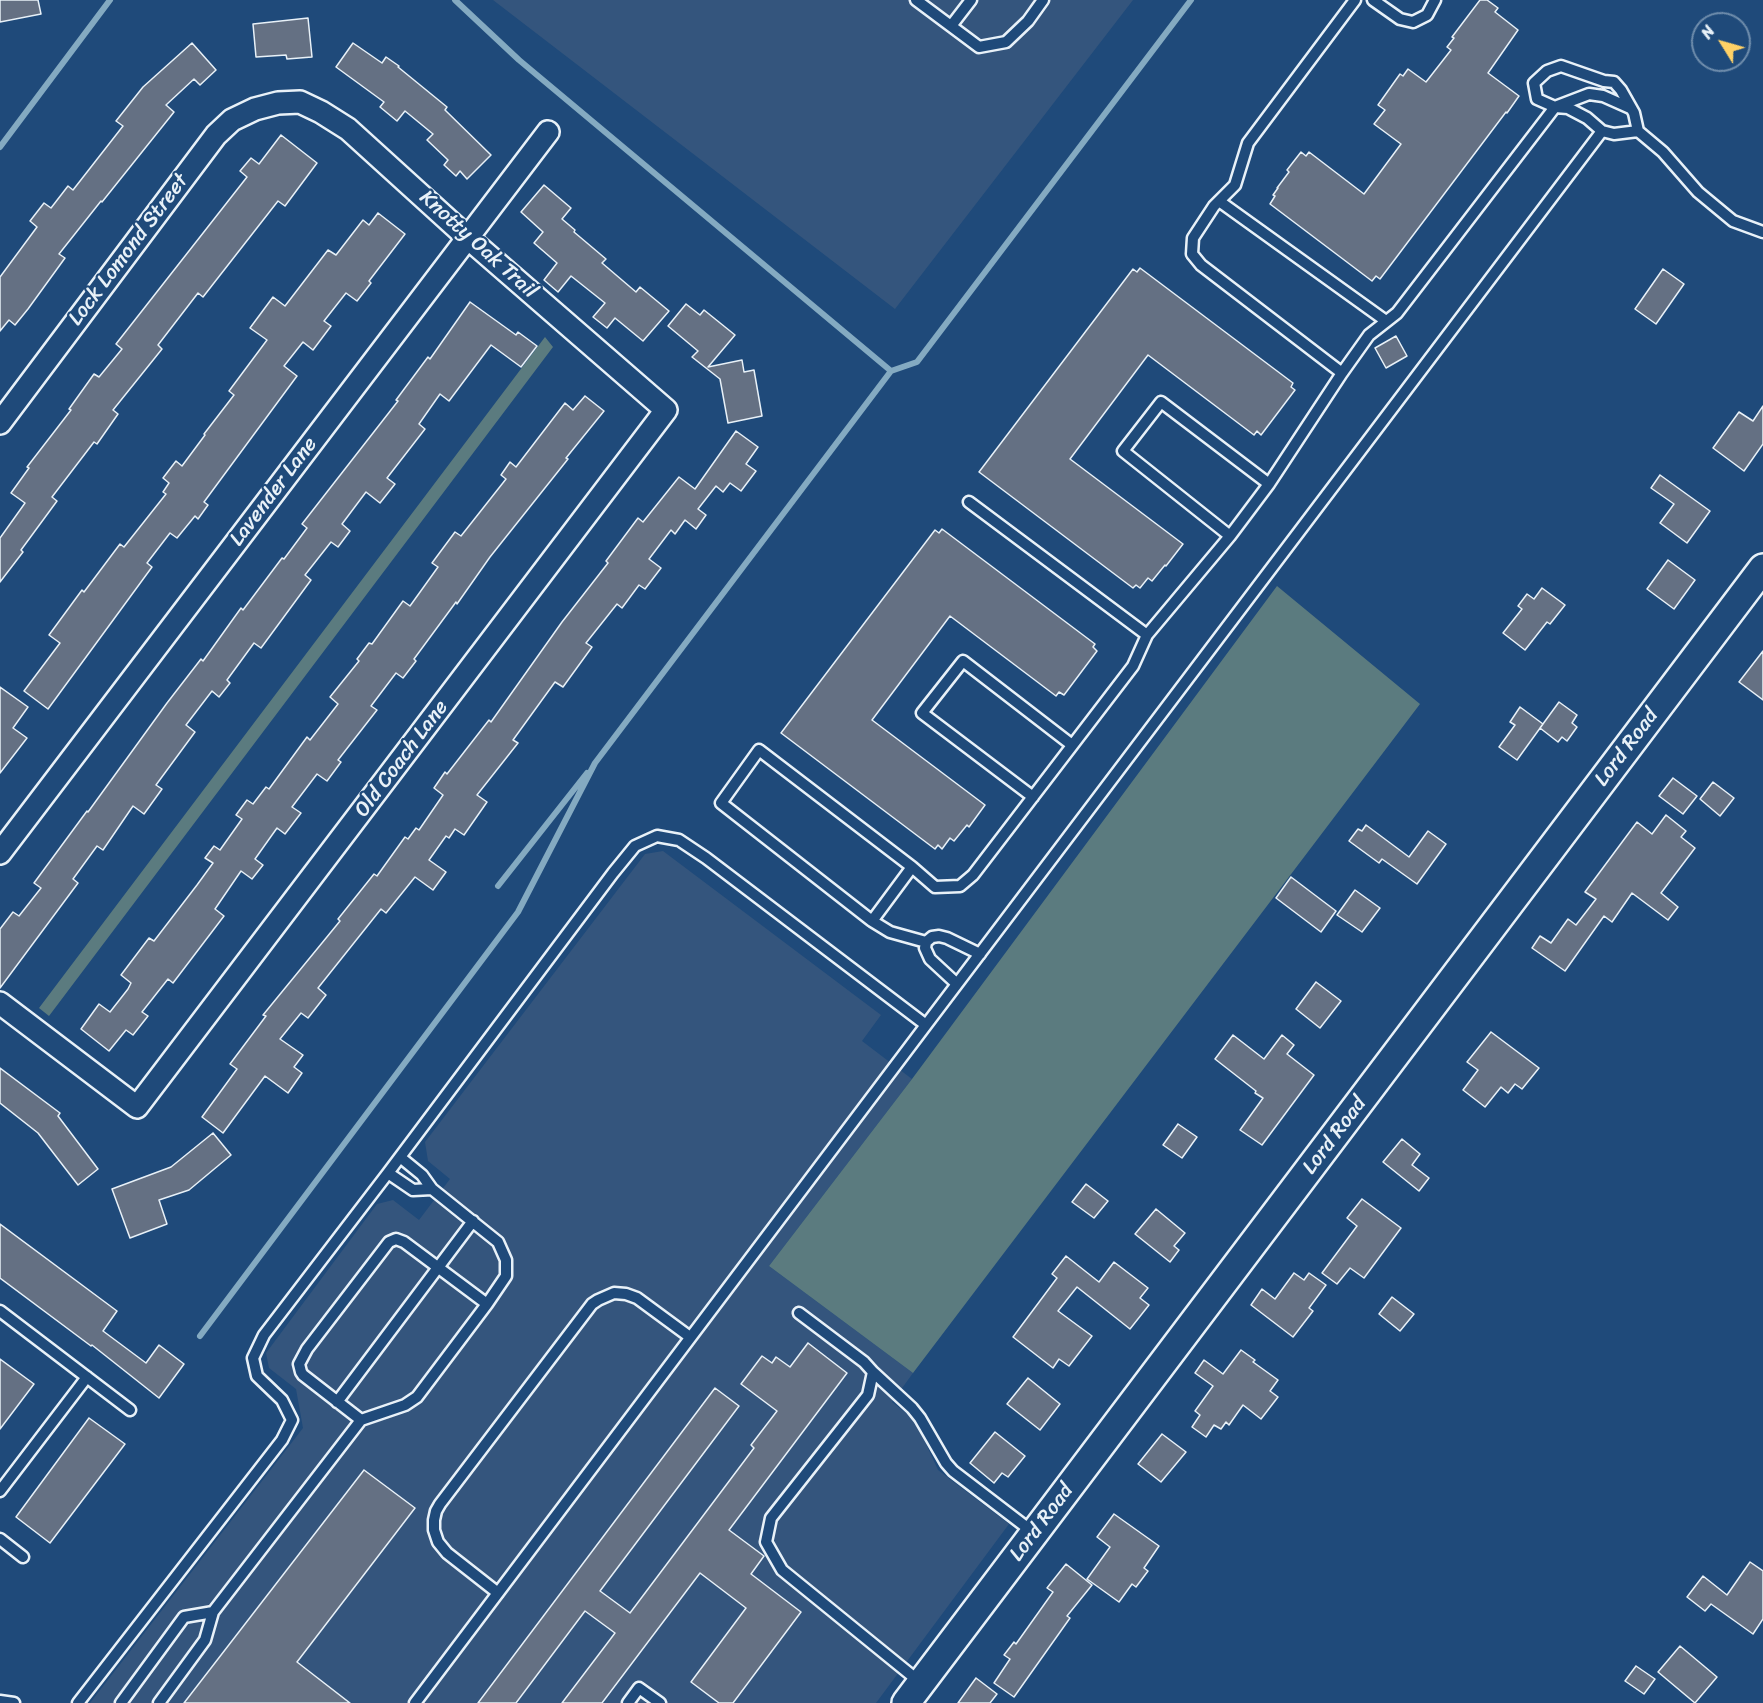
<!DOCTYPE html>
<style>
body{margin:0}
#map{position:relative;width:1763px;height:1703px;overflow:hidden;background:#1f4a7a;font-family:Sriracha,sans-serif}
canvas{display:block}
.north{position:absolute;left:1691px;top:12px;width:60px;height:60px;box-sizing:border-box;background:#1f4a7a;border:2px solid #6f8dac;border-radius:50%;rotate:307deg;font-size:16px;font-weight:700;line-height:24px;text-align:center;color:#e8f1f8}
.north::after{content:'';display:block;margin:auto;width:21px;height:27px;background:#ffd166;clip-path:polygon(50% 0,100% 100%,50% 72%,0 100%)}
</style>
<div id="map">
<canvas width="1763" height="1703"></canvas>
<div class="north">N</div>
</div>
<script>
const ctx = document.querySelector('canvas').getContext('2d');
ctx.lineJoin = 'round';
function fill(path, color) { ctx.fillStyle = color; ctx.fill(path, 'evenodd'); }
const shape = rows => new Path2D(rows.map(r => 'M' + r).join(''));
function strokePath(path, color, width, dash) { ctx.strokeStyle = color; ctx.lineWidth = width; ctx.lineCap = dash ? 'butt' : 'round'; ctx.setLineDash(dash || []); ctx.stroke(path); }
function write(font, color, halo, rows, align = 'center') {
  ctx.font = font + ' Sriracha,sans-serif'; ctx.lineWidth = 4.5; ctx.setLineDash([]); ctx.textBaseline = 'middle'; ctx.strokeStyle = halo; ctx.fillStyle = color; for (const [text, x, y, turn = 0] of rows) {
    ctx.save(); ctx.translate(x, y); ctx.rotate((+turn || 0) * Math.PI / 180); ctx.textAlign = isNaN(turn) ? turn : align; if (halo) ctx.strokeText(text, 0, 0); ctx.fillText(text, 0, 0); ctx.restore();
  }
}
fill(shape([
 [493,0,1133,0,895,309],
 [663,851,881,1015,862,1041,912,1079,769,1266,913,1373,892,1402,915,1420,938,1470,1009,1524,876,1703,90,1703,303,1428,296,1389,269,1368,266,1353,377,1204,393,1200,419,1220,450,1179,428,1161,425,1142,645,854]
]), '#34557d');
fill(shape([
 [545,337,553,347,49,1016,39,1008],
 [1277,586,1420,704,913,1373,769,1266,912,1079]
]), '#5b7b7f');
strokePath(shape([
 [455,0,519,60,891,371,917,362,1191,0],
 [0,147,110,0],
 [498,886,587,773],
 [200,1336,518,912,595,763,891,371]
]), '#84aac1', 6);
const building = shape([
 [0,0,38,0,41,14,0,22,0,0],
 [1480,0,1487,0,1498,8,1495,12,1518,30,1488,73,1519,96,1507,113,1506,112,1380,279,1376,276,1372,281,1270,204,1275,196,1273,195,1278,188,1277,188,1289,172,1287,170,1301,152,1306,156,1309,152,1364,194,1401,144,1374,124,1385,110,1378,105,1400,74,1403,76,1408,69,1426,82,1451,50,1447,47,1454,38,1452,37,1480,0],
 [308,18,312,57,287,59,286,55,256,57,253,24,308,18],
 [192,43,216,70,200,85,194,79,166,105,174,112,102,202,101,201,59,254,65,258,28,309,15,325,9,320,0,331,0,277,37,227,30,221,44,203,51,208,68,186,73,190,123,126,116,121,143,87,192,43],
 [353,43,382,63,386,57,399,66,398,67,447,107,445,110,491,155,467,179,460,171,456,176,444,165,448,160,427,140,433,134,405,111,397,121,380,107,384,102,336,67,353,43],
 [281,135,317,163,285,206,278,201,203,297,198,293,158,345,162,349,113,410,118,414,97,444,94,442,52,497,57,501,21,550,23,552,0,582,0,538,25,503,11,493,29,468,27,467,71,410,69,409,94,374,99,377,122,349,116,344,247,177,240,171,251,158,259,164,281,135],
 [544,185,571,208,562,219,575,230,574,232,606,259,602,263,636,292,640,287,669,311,643,341,615,318,607,328,593,317,605,303,571,276,558,292,544,280,557,263,534,243,543,232,521,212,544,185],
 [378,213,405,234,369,281,371,283,357,301,346,293,324,321,331,326,313,350,303,342,284,366,297,376,204,502,208,505,198,519,195,516,177,538,170,533,147,563,152,567,48,709,24,691,60,643,49,635,82,590,84,592,120,544,124,547,166,494,163,492,169,483,163,478,176,461,182,466,205,435,204,434,234,395,229,391,267,340,250,328,273,297,285,306,328,250,336,255,363,220,369,225,378,213],
 [1140,268,1293,383,1291,387,1295,390,1261,435,1257,431,1254,435,1148,355,1070,459,1183,544,1166,566,1165,565,1152,581,1148,578,1140,588,1136,585,1133,588,979,472,1133,269,1137,272,1140,268],
 [1663,269,1684,284,1656,324,1635,309,1663,269],
 [470,302,516,335,518,332,537,346,521,367,491,345,449,401,440,394,419,424,425,429,387,478,395,484,380,503,366,492,342,524,350,531,338,547,331,542,305,575,311,580,261,648,254,643,227,680,230,683,219,697,212,691,186,725,195,732,156,785,162,789,144,814,133,806,103,850,97,846,73,879,78,883,0,988,0,929,13,912,19,916,41,888,34,883,87,811,88,812,167,703,201,659,203,661,241,608,243,610,282,558,284,559,307,528,302,524,398,401,396,400,428,357,430,359,470,302],
 [686,304,700,315,704,310,735,335,708,367,742,360,744,372,754,370,762,416,728,423,720,379,692,357,698,351,668,326,686,304],
 [1396,336,1407,356,1386,368,1375,348,1396,336],
 [585,396,604,411,566,458,568,459,490,557,457,604,456,602,414,659,416,661,403,678,396,673,371,706,377,710,338,760,341,762,327,781,317,774,292,807,301,813,285,834,277,828,255,859,263,865,252,879,241,871,215,909,224,916,173,983,168,979,142,1012,148,1016,133,1035,126,1030,109,1051,81,1029,99,1004,110,1012,128,989,131,983,121,975,149,938,154,941,197,885,213,863,205,858,214,846,220,850,242,819,236,815,247,800,253,804,266,787,269,789,307,737,310,740,338,704,330,697,359,661,357,659,369,643,372,644,403,601,410,606,438,567,432,563,455,532,461,536,506,479,501,475,510,462,516,467,565,403,573,410,585,396],
 [1763,406,1763,444,1744,471,1713,448,1739,412,1753,421,1763,406],
 [736,431,758,447,746,464,756,471,741,491,730,483,723,492,716,486,698,509,706,515,696,529,685,520,675,534,671,530,649,559,661,568,645,589,639,585,622,608,617,604,586,643,592,647,563,687,555,682,513,740,518,743,477,795,487,802,464,835,455,829,449,838,446,836,429,860,446,872,433,890,415,877,386,913,381,909,318,988,326,995,308,1018,301,1013,280,1039,303,1055,294,1067,302,1073,288,1093,265,1076,223,1133,202,1117,237,1069,230,1064,266,1016,263,1015,340,921,338,919,374,874,377,876,405,837,408,839,416,828,419,830,443,795,434,788,445,772,447,774,489,720,491,722,562,622,608,563,606,561,638,518,643,522,679,477,695,489,736,431],
 [1660,475,1710,511,1687,543,1660,523,1674,504,1651,488,1660,475],
 [942,529,1095,644,1093,647,1097,651,1064,695,1059,692,1056,696,950,616,872,720,985,805,969,827,967,825,954,841,950,838,942,849,938,845,935,849,781,733,935,530,939,533,942,529],
 [1668,560,1695,580,1674,609,1647,589,1668,560],
 [1542,588,1565,605,1550,624,1547,622,1525,650,1503,633,1522,609,1518,606,1527,594,1534,599,1542,588],
 [1763,651,1763,700,1739,682,1763,651],
 [0,687,28,707,13,728,27,738,0,773,0,687],
 [1559,702,1577,715,1572,723,1577,727,1567,741,1562,737,1558,742,1540,728,1559,702],
 [1520,707,1543,724,1517,760,1499,747,1515,725,1510,722,1520,707],
 [1673,778,1697,796,1683,814,1659,796,1673,778],
 [1713,782,1734,798,1720,816,1700,799,1713,782],
 [1666,815,1686,831,1681,837,1695,848,1661,893,1678,907,1668,920,1632,893,1612,922,1604,916,1565,971,1532,948,1540,936,1551,943,1568,919,1576,925,1596,899,1585,892,1637,822,1652,834,1666,815],
 [1366,825,1409,857,1428,831,1446,844,1417,884,1382,859,1379,863,1349,841,1358,829,1362,831,1366,825],
 [1291,877,1336,911,1321,932,1276,898,1291,877],
 [1355,890,1380,908,1362,932,1337,915,1355,890],
 [1316,982,1341,1001,1320,1028,1296,1009,1316,982],
 [1491,1032,1539,1068,1522,1089,1515,1084,1508,1093,1501,1087,1485,1107,1463,1090,1478,1070,1467,1062,1491,1032],
 [1233,1035,1264,1059,1282,1035,1294,1045,1287,1054,1314,1075,1262,1145,1240,1130,1263,1098,1255,1093,1256,1091,1215,1059,1233,1035],
 [0,1068,60,1113,58,1116,98,1169,78,1185,38,1133,0,1103,0,1068],
 [1178,1124,1197,1137,1182,1158,1163,1145,1178,1124],
 [213,1133,231,1155,189,1190,159,1200,167,1224,130,1238,112,1189,171,1167,213,1133],
 [1402,1139,1420,1154,1412,1165,1429,1178,1419,1191,1383,1162,1402,1139],
 [1086,1184,1108,1201,1094,1218,1072,1202,1086,1184],
 [1362,1199,1401,1228,1364,1278,1350,1268,1337,1284,1322,1273,1357,1226,1347,1218,1362,1199],
 [1156,1209,1185,1233,1174,1246,1179,1250,1170,1262,1135,1234,1156,1209],
 [0,1224,117,1311,103,1331,146,1363,159,1345,184,1364,159,1398,92,1345,91,1346,0,1278,0,1224],
 [1066,1256,1099,1282,1114,1262,1148,1288,1140,1298,1149,1305,1130,1329,1077,1287,1058,1311,1092,1336,1069,1366,1059,1359,1053,1368,1013,1337,1057,1278,1052,1274,1066,1256],
 [1294,1273,1304,1280,1309,1273,1326,1285,1309,1308,1313,1311,1293,1337,1251,1305,1262,1289,1275,1299,1294,1273],
 [1392,1297,1414,1314,1400,1331,1379,1314,1392,1297],
 [808,1343,847,1373,729,1530,764,1556,751,1574,801,1612,733,1703,719,1703,691,1682,746,1608,700,1573,602,1703,562,1703,615,1633,585,1611,516,1703,478,1703,715,1388,739,1406,600,1591,630,1613,754,1448,751,1445,777,1411,741,1384,762,1356,772,1363,776,1357,790,1367,808,1343],
 [1241,1350,1255,1360,1253,1362,1278,1380,1270,1391,1278,1397,1261,1419,1243,1405,1229,1425,1226,1422,1221,1429,1214,1425,1206,1437,1192,1427,1200,1415,1195,1411,1213,1386,1195,1373,1204,1360,1223,1374,1241,1350],
 [0,1359,34,1384,0,1429,0,1359],
 [1028,1378,1060,1404,1040,1430,1007,1404,1028,1378],
 [89,1418,125,1444,50,1543,16,1517,89,1418],
 [995,1432,1025,1456,1008,1477,1002,1473,994,1483,970,1463,995,1432],
 [1162,1434,1186,1452,1161,1482,1138,1464,1162,1434],
 [364,1470,415,1508,297,1662,350,1703,184,1703,364,1470],
 [1114,1514,1159,1546,1144,1568,1148,1571,1136,1587,1132,1584,1119,1602,1087,1579,1110,1547,1097,1537,1114,1514],
 [1750,1562,1763,1571,1763,1619,1753,1634,1711,1604,1705,1611,1687,1597,1703,1576,1727,1595,1750,1562],
 [1066,1564,1092,1585,1067,1616,1070,1618,1014,1697,994,1683,1010,1659,1004,1655,1014,1642,1016,1644,1053,1592,1047,1588,1066,1564],
 [1680,1646,1717,1677,1695,1703,1658,1672,1680,1646],
 [1636,1666,1655,1679,1644,1694,1625,1681,1636,1666],
 [976,1678,997,1694,990,1703,958,1703,976,1678]
]);
fill(building, '#647083');
strokePath(building, '#e8f1f8', 1.5);
const service = shape([
 [916,0,979,47,1006,42,1028,21,1043,0],
 [1373,0,1400,19,1413,22,1427,15,1435,0],
 [951,26,971,0],
 [1638,131,1614,134,1602,131,1587,118,1568,108,1555,107,1537,99,1534,83,1547,71,1561,66,1604,81,1614,82,1621,90,1634,113,1638,131,1663,152,1698,192,1733,221,1763,232],
 [1219,201,1386,321],
 [1342,373,1201,265,1192,254,1193,238,1214,206,1235,185,1248,143,1355,0],
 [969,502,1147,635],
 [1230,536,1123,451,1161,402,1269,484],
 [1033,797,922,713,963,661,1072,745],
 [912,867,872,921,721,803,759,750,912,867,935,887,960,886,973,875,1133,666,1147,635,1230,536,1269,484,1342,373,1369,335,1397,313,1555,107,1589,94,1603,96,1630,108],
 [872,921,890,932,926,942],
 [957,984,930,959,925,948,926,942,932,937,939,936,947,938,980,954],
 [926,1025,1602,131],
 [388,1173,413,1190,432,1189],
 [0,1311,130,1410],
 [799,1313,864,1362,873,1372,868,1395,771,1518,766,1542,782,1570,921,1683],
 [873,1372,912,1408,920,1418,946,1463,953,1471,1034,1533],
 [337,1402,473,1221],
 [361,1420,303,1375,301,1372,299,1364,307,1349,389,1242,396,1239,404,1242,487,1304],
 [0,1491,87,1377],
 [0,1539,23,1557],
 [498,1593,447,1553,438,1542,434,1530,434,1520,436,1511,440,1504,592,1304,598,1300,614,1293,626,1294,637,1298,690,1337],
 [0,1701,14,1703],
 [78,1703,282,1440,292,1420,282,1400,257,1376,253,1358,264,1335,388,1173,613,873,635,846,657,836,679,840,706,858,926,1025,415,1703],
 [121,1703,184,1617,213,1612],
 [159,1703,205,1640,213,1612,361,1420,405,1405,417,1397,487,1304,506,1276,506,1260,498,1242,432,1189,422,1175,400,1157],
 [628,1703,639,1688,660,1703]
]);
const minor = shape([
 [0,423,216,135,232,120,255,109,278,103,300,102,321,112,348,129,468,238,666,410,137,1107,0,1003],
 [0,853,548,132]
]);
const tertiary = shape([
 [906,1703,1763,568]
]);
strokePath(service, '#e8f1f8', 15);
strokePath(minor, '#e8f1f8', 26);
strokePath(tertiary, '#e8f1f8', 32);
strokePath(service, '#1f4a7a', 10);
strokePath(minor, '#1f4a7a', 21);
strokePath(tertiary, '#1f4a7a', 27);
write('21px', '#e8f1f8', '#1f4a7a', [
 ["Knotty Oak Trail",478,245,42],
 ["Lock Lomond Street",129,250,-53],
 ["Lavender Lane",274,492,-53],
 ["Lord Road",1627,748,-53],
 ["Old Coach Lane",402,759,-53],
 ["Lord Road",1335,1136,-53],
 ["Lord Road",1042,1523,-53]
]);
</script>
